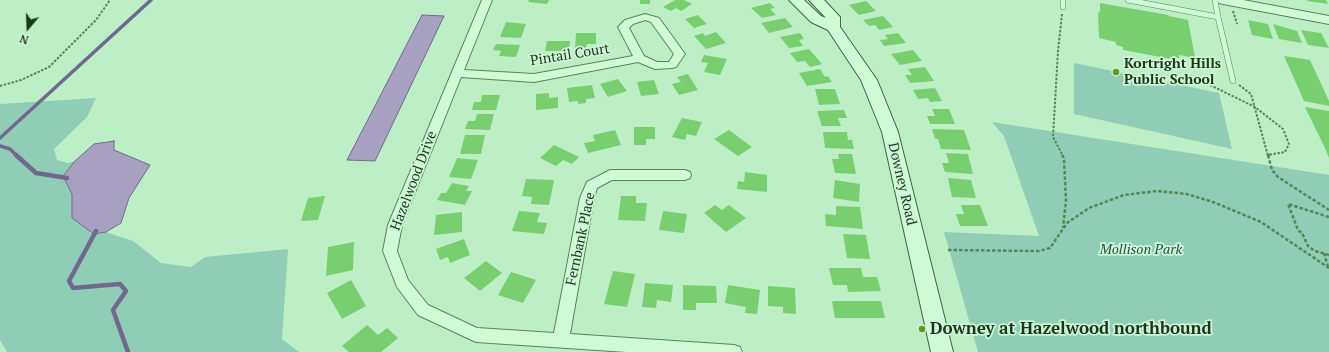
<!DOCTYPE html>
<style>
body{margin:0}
#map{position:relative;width:1329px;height:352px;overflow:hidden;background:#bcefc6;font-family:"PT Serif",serif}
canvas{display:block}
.north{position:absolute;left:8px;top:8px;width:40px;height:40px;-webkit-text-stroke:3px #ccf6d5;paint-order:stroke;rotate:199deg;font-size:11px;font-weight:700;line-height:16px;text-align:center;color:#1b361b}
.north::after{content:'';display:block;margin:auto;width:14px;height:18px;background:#1b361b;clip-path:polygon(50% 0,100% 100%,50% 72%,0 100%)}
</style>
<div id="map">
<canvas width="1329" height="352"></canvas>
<div class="north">N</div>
</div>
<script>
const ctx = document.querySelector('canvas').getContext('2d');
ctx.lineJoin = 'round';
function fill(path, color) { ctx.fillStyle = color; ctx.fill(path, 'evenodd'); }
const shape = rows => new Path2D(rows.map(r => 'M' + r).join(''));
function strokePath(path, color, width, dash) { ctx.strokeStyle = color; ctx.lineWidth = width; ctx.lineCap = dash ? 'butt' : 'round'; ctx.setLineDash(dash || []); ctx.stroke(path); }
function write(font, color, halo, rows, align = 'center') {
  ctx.font = font + ' "PT Serif",serif'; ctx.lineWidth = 3.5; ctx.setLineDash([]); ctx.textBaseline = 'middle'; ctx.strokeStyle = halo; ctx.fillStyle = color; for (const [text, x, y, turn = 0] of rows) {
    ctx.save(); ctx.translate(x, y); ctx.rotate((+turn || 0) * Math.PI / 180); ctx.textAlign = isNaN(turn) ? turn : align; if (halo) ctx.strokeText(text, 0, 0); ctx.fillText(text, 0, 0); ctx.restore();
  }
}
fill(shape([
 [1074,63,1219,93,1232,149,1074,114],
 [96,98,87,117,54,149,57,160,68,163,75,161,63,176,72,194,72,218,94,234,106,232,133,241,161,263,191,267,205,257,288,249,282,339,299,352,7,352,0,340,0,104],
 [992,122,1329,175,1329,352,978,352,944,232,1039,236,1004,136]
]), '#90cdb6');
const water = shape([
 [422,15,444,16,375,161,347,160,422,15],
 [114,141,114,150,150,165,129,198,121,223,106,232,94,234,72,218,72,194,63,176,75,161,94,144,114,141]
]);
fill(water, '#a7a0c0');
strokePath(water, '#71688e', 1);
strokePath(shape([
 [0,138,151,0],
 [0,146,10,149,17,156]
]), '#71688e', 3.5);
strokePath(shape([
 [16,155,36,173,67,178],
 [96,231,69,281,73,288,120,284,126,291,113,310,128,352]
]), '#71688e', 4.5);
fill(shape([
 [529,0,549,0,547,4,528,2],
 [640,0,650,0,650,4,640,4],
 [675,0,684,0,692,4,681,11,676,8,671,11,663,7],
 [1307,0,1326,0,1328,4,1307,1],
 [866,1,876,11,859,15,849,5],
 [770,3,775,8,770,9,776,15,762,18,751,8],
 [1100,3,1168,15,1169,16,1188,20,1195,58,1179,55,1179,58,1171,57,1171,59,1123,50,1123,47,1116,45,1116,42,1099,38,1098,12,1100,13],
 [698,15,707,24,694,28,685,19],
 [883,16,893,27,879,30,875,25,869,26,863,20],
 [785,18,793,27,769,33,761,23],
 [1248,20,1268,24,1273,39,1252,35],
 [506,22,526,24,521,38,500,37],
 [1273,24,1297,31,1302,43,1279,39],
 [1301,30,1321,33,1329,48,1308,45],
 [716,32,726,43,706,49,694,36,703,33,705,36],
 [576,33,596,33,596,44,587,44,586,48,575,48],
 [800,33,804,39,799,40,803,46,789,48,780,37],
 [898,33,906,43,884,46,880,40,888,39,885,35],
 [547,41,570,41,569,51,545,51],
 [496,44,520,45,516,57,499,56,501,51,493,50],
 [809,49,822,64,810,67,805,61,797,62,790,53],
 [913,50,922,61,900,65,891,54],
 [704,55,727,59,720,75,704,72,708,63,701,62],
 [1284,56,1310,60,1329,101,1329,106,1304,101],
 [925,67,934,81,910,83,905,75,912,75,908,69],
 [820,69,825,77,828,76,832,82,807,86,799,73],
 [688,74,698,90,679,95,672,84,681,82,677,77],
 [618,79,627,91,608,97,600,84],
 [654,80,659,94,641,96,637,82],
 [592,85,595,98,586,99,586,103,578,104,578,101,569,102,567,88],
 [935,88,942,101,930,102,928,98,918,99,913,90],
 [815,89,835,89,840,104,819,105],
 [549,93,549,98,558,97,558,108,536,110,536,94],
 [482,95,500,95,496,110,472,110,474,102,481,102],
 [1305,107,1329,111,1329,158,1324,146],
 [932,109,949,109,955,124,930,124,927,116,935,116],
 [844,110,847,118,838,118,841,126,822,126,817,111],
 [477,114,494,114,490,130,465,129,468,121,475,121],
 [682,118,702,122,696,136,687,134,685,140,672,137],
 [634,127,655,127,655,139,646,139,646,145,634,145],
 [932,129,964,130,971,150,941,149,938,139,935,139],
 [615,130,621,145,588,153,584,143,595,141,593,135],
 [729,130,752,147,738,156,714,139],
 [823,132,847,132,848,140,852,140,854,149,825,148],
 [465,135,485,135,481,154,460,154],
 [554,145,579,157,572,164,563,160,556,166,540,158],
 [946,153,968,154,973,174,945,172,942,163,949,163],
 [838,154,852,154,856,174,835,173,832,159,839,159],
 [457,158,478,160,471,179,449,177],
 [745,172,767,175,767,192,737,189,738,181,744,182],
 [948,178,971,180,976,198,952,197],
 [526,179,554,180,549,205,531,204,532,197,522,196],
 [835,180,860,184,859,202,833,198],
 [452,183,469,186,466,191,472,191,465,205,437,200,441,193,446,193],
 [325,196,318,220,301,221,308,198],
 [621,196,636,196,636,203,647,203,645,221,618,220],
 [715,205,722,210,729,205,746,218,726,232,704,213],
 [961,205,980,205,988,226,960,226,956,214,964,214],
 [836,206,860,207,863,229,826,226,825,214,836,215],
 [519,211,540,213,537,222,547,223,544,234,512,231],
 [663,211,687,214,684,233,659,230],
 [462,212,462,232,434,235,436,215],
 [843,234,866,235,870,259,847,258],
 [464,239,470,255,450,263,448,257,440,260,436,249],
 [354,242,353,270,326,276,328,247],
 [486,261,502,273,480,291,464,278],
 [829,268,861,268,863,277,877,277,881,291,848,292,847,285,833,285],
 [613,271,635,274,627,307,604,304],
 [511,272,536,280,523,303,498,295],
 [351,280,366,306,342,319,327,293],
 [645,283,673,285,671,302,657,300,656,308,642,307],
 [683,285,716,286,717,303,696,303,696,310,683,310],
 [728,285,760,290,757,314,745,313,746,307,725,303],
 [768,286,795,288,796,314,783,313,783,307,768,306],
 [832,301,881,301,885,318,835,318],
 [367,325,378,335,387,328,398,338,381,352,349,352,342,346]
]), '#79cf70');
const service = shape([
 [1063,0,1063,7],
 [1128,0,1218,17,1215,0],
 [1218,17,1233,81]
]);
const minor = shape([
 [482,0,492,0,464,70,534,74,633,56,618,27,625,20,645,14,659,18,685,54,676,67,672,68,655,69,638,62,534,82,461,77,402,225,397,251,408,280,428,305,477,328,554,333,580,198,587,182,610,170,685,170,690,172,691,175,690,178,685,180,612,180,597,188,594,198,570,334,734,345,740,347,742,352,627,352,476,342,418,315,397,287,383,251,388,225,482,0],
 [645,20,651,22,674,54,669,62,657,62,644,56,629,28,633,24,645,20]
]);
const tertiary = shape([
 [1217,0,1243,0,1329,16,1329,24,1223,4,1219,3,1217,0]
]);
const secondary = shape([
 [789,0,804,0,821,16,826,18,809,0,824,0,840,17,840,27,877,80,898,132,953,352,931,352,882,132,861,80,828,30,811,22,789,0]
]);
strokePath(service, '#558757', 6);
strokePath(minor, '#558757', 2);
strokePath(tertiary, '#558757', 2);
strokePath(secondary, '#396939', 2);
strokePath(shape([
 [1233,11,1237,24],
 [1062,14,1058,51,1053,137,1063,156],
 [1210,85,1255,107,1283,129,1289,144,1285,152,1268,155],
 [1239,85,1251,94,1268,156],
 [0,86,21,80,49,67,96,20,110,0]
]), '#558757', 2, [2.5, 1.5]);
strokePath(shape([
 [1062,155,1064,158,1066,201,1063,228],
 [1268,155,1270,155],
 [1268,155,1272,170,1278,177,1329,210],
 [1329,217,1288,204,1298,230,1302,233,1308,246,1315,251,1329,255],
 [948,250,1039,251,1050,248,1067,223,1089,208,1124,195,1157,191,1187,194,1213,202,1261,222,1329,268],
 [1324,253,1328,267]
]), '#558757', 2.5, [3.5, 2]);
strokePath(service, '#cffad8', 5);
fill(minor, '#cffad8');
fill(tertiary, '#cffad8');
fill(secondary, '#cffad8');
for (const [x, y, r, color] of [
 [1116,72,4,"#5f9823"],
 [922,329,4,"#5f9823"]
]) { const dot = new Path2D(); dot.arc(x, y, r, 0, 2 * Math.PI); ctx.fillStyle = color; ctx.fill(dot); strokePath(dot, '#ccf6d5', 1.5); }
write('14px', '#1b361b', '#ccf6d5', [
 ["Pintail Court",570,55,-9],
 ["Hazelwood Drive",414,181,-69],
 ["Downey Road",902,184,77],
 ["Fernbank Place",581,239,-78]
]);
write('bold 14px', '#1b361b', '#ccf6d5', [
 ["Kortright Hills",1124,64],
 ["Public School",1124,80]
], 'left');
write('italic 14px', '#205346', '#ccf6d5', [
 ["Mollison Park",1141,250]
]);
write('bold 17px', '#1b361b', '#ccf6d5', [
 ["Downey at Hazelwood northbound",930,329]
], 'left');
</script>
